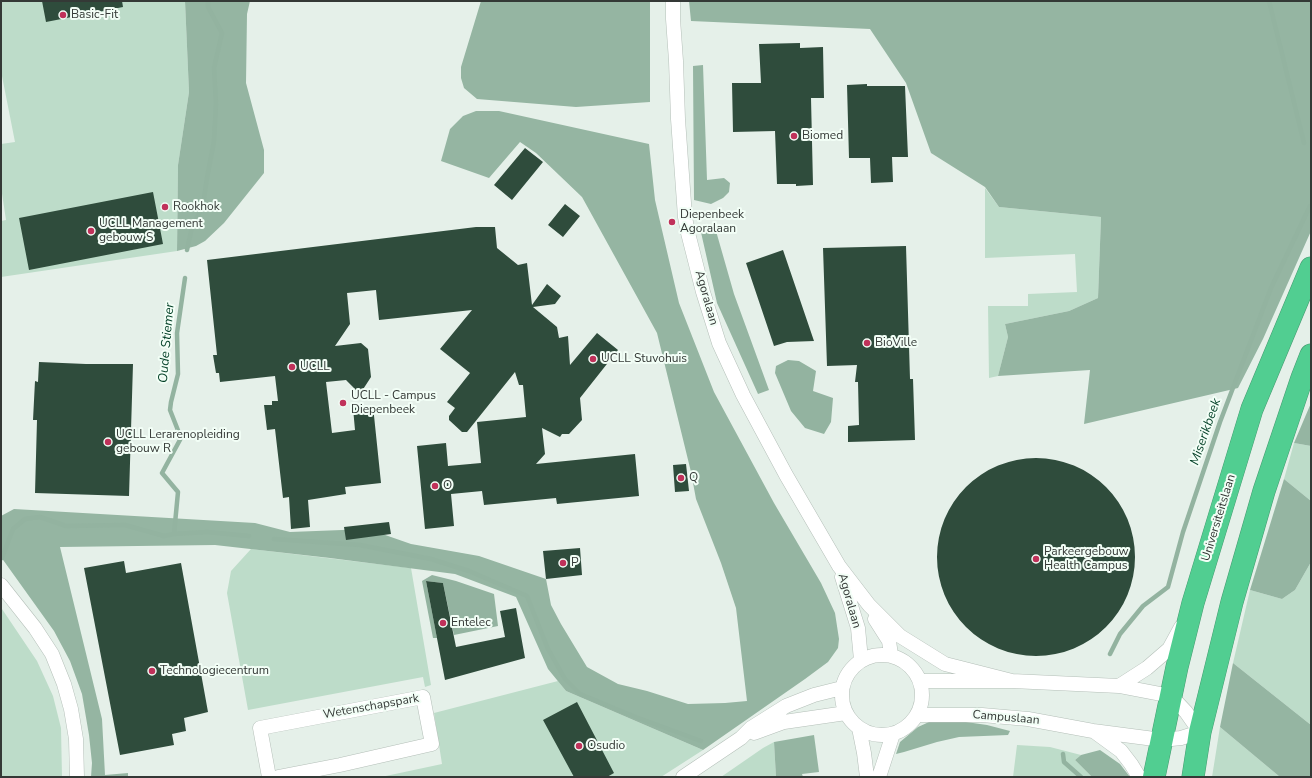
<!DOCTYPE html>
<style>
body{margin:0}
#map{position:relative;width:1312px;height:778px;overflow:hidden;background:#e5f0e9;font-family:"Nunito Sans",sans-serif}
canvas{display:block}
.frame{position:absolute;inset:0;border:2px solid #343936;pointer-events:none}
</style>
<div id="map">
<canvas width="1312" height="778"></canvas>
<div class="frame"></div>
</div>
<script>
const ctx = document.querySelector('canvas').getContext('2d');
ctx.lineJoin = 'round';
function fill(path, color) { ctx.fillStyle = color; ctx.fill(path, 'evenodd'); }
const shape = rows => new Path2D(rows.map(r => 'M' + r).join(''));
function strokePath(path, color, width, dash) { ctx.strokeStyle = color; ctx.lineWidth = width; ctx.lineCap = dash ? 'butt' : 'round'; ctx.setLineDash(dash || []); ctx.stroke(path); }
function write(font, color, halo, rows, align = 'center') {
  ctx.font = font + ' "Nunito Sans",sans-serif'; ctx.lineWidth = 4; ctx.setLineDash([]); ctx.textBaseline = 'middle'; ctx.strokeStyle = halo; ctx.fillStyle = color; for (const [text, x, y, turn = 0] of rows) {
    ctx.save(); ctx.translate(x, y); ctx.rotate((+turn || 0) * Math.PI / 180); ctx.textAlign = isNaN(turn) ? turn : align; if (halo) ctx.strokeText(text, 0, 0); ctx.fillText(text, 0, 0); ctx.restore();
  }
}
fill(shape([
 [1,1,185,1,189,92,178,165,177,251,1,277,1,221,6,220,1,187,1,144,15,142,1,71],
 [985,188,999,207,1101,217,1098,298,1069,311,1005,324,1008,337,998,376,989,378,988,306,1028,306,1028,294,1077,292,1075,254,985,258],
 [1294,443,1311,446,1311,501,1284,479],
 [251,549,411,568,431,685,425,687,423,677,248,710,227,593,231,571],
 [1311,562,1311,725,1233,663,1250,590,1282,599,1295,590],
 [2,609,37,661,53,696,61,728,62,777,1,777,1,610],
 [558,681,566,691,703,750,661,777,381,777,442,764,434,713],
 [1220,727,1280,777,1212,777],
 [774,742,776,777,721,777,763,748],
 [1017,745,1050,747,1081,755,1075,760,1092,777,1013,777]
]), '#bddcc9');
fill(shape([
 [185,1,250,1,247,14,246,83,264,150,264,173,224,223,205,241,196,246,177,251,178,165,189,92],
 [481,1,650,1,650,102,576,107,477,99,464,88,461,78,461,67],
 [689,1,1311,1,1311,231,1263,339,1238,388,1084,424,1090,370,998,376,1008,337,1005,324,1069,311,1098,298,1101,217,999,207,985,187,931,153,906,83,870,29,691,21],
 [703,65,707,180,724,178,730,183,729,192,723,198,711,204,694,200,693,66],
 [476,111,499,111,649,144,655,200,679,303,714,392,774,503,821,583,835,613,839,639,838,648,828,662,805,679,703,750,566,691,548,669,516,597,455,574,330,558,215,545,60,547,102,719,105,775,128,773,128,777,91,777,92,763,89,735,82,694,70,661,54,631,1,557,1,516,14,509,255,523,290,532,368,529,411,544,479,556,546,579,551,605,561,624,587,667,618,684,647,691,688,704,725,703,747,701,736,608,721,563,696,499,691,472,657,333,582,197,536,153,520,142,489,178,441,161,450,129,463,116],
 [714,224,734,294,769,390,758,394,717,303,700,228],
 [1311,403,1311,446,1294,443],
 [1284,479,1311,501,1311,562,1295,590,1282,599,1250,590],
 [1233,663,1311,725,1311,777,1280,777,1220,727],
 [959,721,987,725,1010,731,1008,735,959,737,937,742,904,752,896,754,900,742,918,727,929,722],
 [814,735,819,772,802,774,803,777,776,777,774,742],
 [1100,750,1120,764,1130,777,1092,777,1075,760,1081,755]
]), '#95b5a2');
fill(shape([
 [788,360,799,361,816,371,813,391,833,398,831,422,824,434,805,428,791,411,775,373,776,366],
 [432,575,456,581,494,594,498,626,454,635,443,583,426,581,437,638,433,638,422,581]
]), '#93b3a0');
strokePath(shape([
 [1269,1,1304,143],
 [187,250,192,227,203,206,207,178,214,141,216,104,214,68,222,33,208,7,208,1],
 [174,534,207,532,249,536],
 [274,539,360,545,431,559,469,571,527,596,548,649,565,679,580,694,633,716,701,741],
 [2,558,13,529,25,519,40,517,66,526,125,525,164,536,174,534,178,492,162,473,181,438,170,410,171,402,178,374,177,333,185,278],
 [1110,654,1120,634,1143,606,1168,587,1183,532,1220,422,1271,288,1310,206],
 [1063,754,1064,762,1081,777]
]), '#93b3a0', 4.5);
fill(shape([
 [42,1,122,1,123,7,46,22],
 [800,43,800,48,823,47,824,98,811,98,813,185,796,186,796,184,777,184,775,131,733,132,732,83,761,83,759,44],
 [867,84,867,86,905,86,908,157,892,157,893,182,871,183,870,158,849,158,847,85],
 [525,148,543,162,512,200,494,185],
 [153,192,163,244,29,270,19,218],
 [565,204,580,216,563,237,548,225],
 [476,227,495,227,497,248,518,265,527,263,532,305,547,284,561,296,555,304,533,307,557,327,559,338,568,336,570,365,597,333,618,350,580,398,582,420,569,434,562,434,560,437,542,428,545,454,536,464,635,454,639,496,557,504,556,498,484,505,482,491,451,494,454,526,425,529,417,446,446,443,448,466,481,463,477,422,526,417,523,385,519,385,515,372,467,432,462,432,449,420,449,416,455,408,447,402,470,373,440,349,472,310,379,320,376,290,347,293,350,324,335,346,361,343,368,349,371,377,360,394,346,380,326,382,332,433,355,430,353,408,373,406,381,483,345,487,346,494,308,500,310,527,291,529,289,497,283,498,275,429,267,430,264,405,272,405,272,401,278,401,275,376,220,382,219,373,216,373,213,355,217,355,207,260],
 [906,246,910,379,913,379,915,440,848,442,848,426,859,425,858,382,855,382,857,365,827,366,823,248],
 [783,250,814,341,787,342,774,346,746,263],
 [39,362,86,364,133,364,129,496,35,493,37,420,33,420,35,381,38,382],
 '937 557a99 99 0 1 1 198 0a99 99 0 1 1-198 0Z',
 [686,464,689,491,675,492,673,465],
 [389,522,391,534,346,540,344,527],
 [580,548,582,575,546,579,543,551],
 [124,561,126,573,181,563,208,712,184,718,186,731,172,734,174,745,120,755,84,568],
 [426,581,443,583,456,647,505,637,500,611,516,608,525,658,445,680],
 [577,702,614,773,607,777,574,777,543,720]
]), '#2f4c3c');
const street = shape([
 [673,1,673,19,676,61,678,119,685,217,688,233,703,292,719,343,743,395,786,475,839,566,869,605,900,636,945,664,1012,681],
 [842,577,858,628,861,660],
 [1,585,35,628,52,654,64,684,71,709,76,739,77,777],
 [875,619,889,641,891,655],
 '842 695a40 40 0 1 1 80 0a40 40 0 1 1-80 0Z',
 [1119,686,1147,668,1169,649,1181,627],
 [918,715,982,715,1028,719,1093,731,1162,740,1181,738,1200,732,1186,712,1171,696,1119,686,1012,681,921,681],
 [859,728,864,753,867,777],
 [1095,732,1121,751,1131,764,1139,777],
 [754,733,784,722,846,713],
 [269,777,260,728,423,697,432,744,340,765,278,777],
 [683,777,741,738,751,728,786,706,814,695,842,688],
 [879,777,893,734]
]);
const highway = shape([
 [1154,777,1177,667,1193,603,1252,409,1311,268],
 [1193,777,1200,732,1232,602,1264,491,1302,378,1311,355]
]);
strokePath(street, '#b4bfb8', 15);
strokePath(highway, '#479a71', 23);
strokePath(street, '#fff', 14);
strokePath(highway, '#51ce91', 22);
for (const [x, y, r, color] of [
 [63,15,4,"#c0315a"],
 [794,136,4,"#c0315a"],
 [165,207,4,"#c0315a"],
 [672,222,4,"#c0315a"],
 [91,231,4,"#c0315a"],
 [867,343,4,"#c0315a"],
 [593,359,4,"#c0315a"],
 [292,367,4,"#c0315a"],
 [343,403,4,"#c0315a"],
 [108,442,4,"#c0315a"],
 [681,478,4,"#c0315a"],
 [435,486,4,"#c0315a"],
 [1036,559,4,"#c0315a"],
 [563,563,4,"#c0315a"],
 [443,623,4,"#c0315a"],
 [152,671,4,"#c0315a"],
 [579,746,4,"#c0315a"]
]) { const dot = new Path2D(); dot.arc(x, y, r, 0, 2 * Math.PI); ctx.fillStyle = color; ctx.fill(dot); strokePath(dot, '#f2fef6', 1.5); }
write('12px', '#343936', '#f2fef6', [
 ["Basic-Fit",71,15],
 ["Biomed",802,136],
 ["Rookhok",173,207],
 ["Diepenbeek",680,215],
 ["Agoralaan",680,229],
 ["UCLL Management",99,224],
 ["gebouw S",99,238],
 ["BioVille",875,343],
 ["UCLL Stuvohuis",601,359],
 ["UCLL",300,367],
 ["UCLL - Campus",351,396],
 ["Diepenbeek",351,410],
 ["UCLL Lerarenopleiding",116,435],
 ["gebouw R",116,449],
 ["Q",689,478],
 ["O",443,486],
 ["Parkeergebouw",1044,552],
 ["Health Campus",1044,566],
 ["P",571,563],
 ["Entelec",451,623],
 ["Technologiecentrum",160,671],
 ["Osudio",587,746]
], 'left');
write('12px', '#343936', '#f2fef6', [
 ["Agoralaan",706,298,74],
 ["Universiteitslaan",1219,518,-73],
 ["Agoralaan",849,601,74],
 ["Wetenschapspark",371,707,-10],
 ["Campuslaan",1006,718,5]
]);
write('italic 13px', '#013f25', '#f2fef6', [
 ["Oude Stiemer",167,343,-85],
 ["Miserikbeek",1206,432,-71]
]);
</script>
